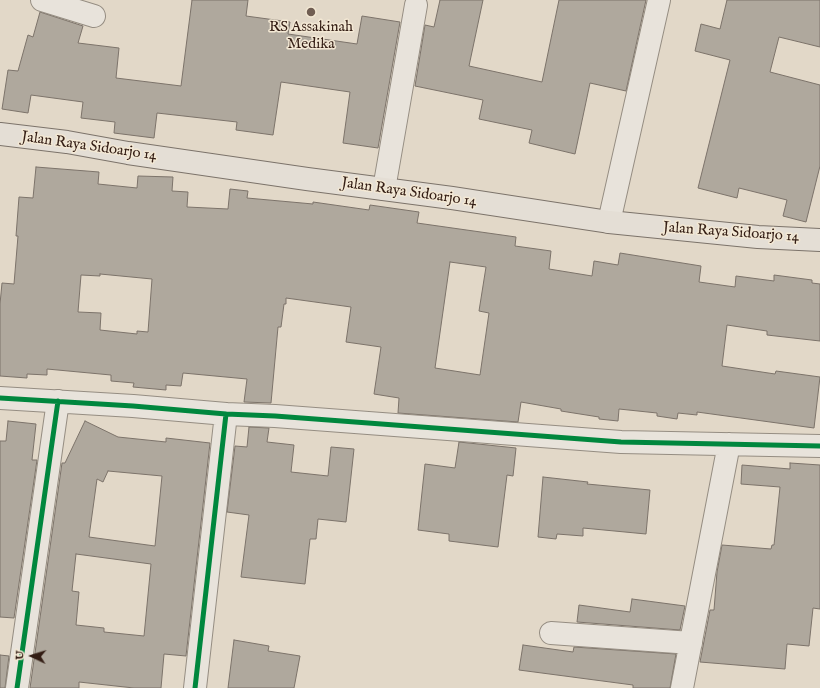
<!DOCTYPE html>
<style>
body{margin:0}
#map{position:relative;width:820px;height:688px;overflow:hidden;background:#e2d8c8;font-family:"IM FELL English",serif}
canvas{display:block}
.north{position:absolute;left:12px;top:636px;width:40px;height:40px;-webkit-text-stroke:3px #f3e8d4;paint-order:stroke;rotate:274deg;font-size:11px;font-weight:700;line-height:16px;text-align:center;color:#331d14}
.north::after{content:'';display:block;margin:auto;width:14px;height:18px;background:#331d14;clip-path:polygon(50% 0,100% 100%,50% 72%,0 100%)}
</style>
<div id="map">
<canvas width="820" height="688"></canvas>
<div class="north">U</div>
</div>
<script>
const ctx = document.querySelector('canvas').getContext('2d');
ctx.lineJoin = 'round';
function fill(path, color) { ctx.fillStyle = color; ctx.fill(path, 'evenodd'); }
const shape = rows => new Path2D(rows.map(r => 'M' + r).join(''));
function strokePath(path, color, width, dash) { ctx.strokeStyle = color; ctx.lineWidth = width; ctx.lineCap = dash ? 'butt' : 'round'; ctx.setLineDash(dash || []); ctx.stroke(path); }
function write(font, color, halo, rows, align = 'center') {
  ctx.font = font + ' "IM FELL English",serif'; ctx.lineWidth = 3; ctx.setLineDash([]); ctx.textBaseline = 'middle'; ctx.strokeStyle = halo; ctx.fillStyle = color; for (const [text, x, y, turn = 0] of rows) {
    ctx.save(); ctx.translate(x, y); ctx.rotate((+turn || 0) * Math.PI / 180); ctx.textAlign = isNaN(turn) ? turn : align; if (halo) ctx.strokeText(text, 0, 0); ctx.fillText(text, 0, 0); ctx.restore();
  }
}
const building = shape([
 [192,0,248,0,246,16,290,22,288,34,357,44,362,16,400,22,378,148,343,143,350,92,281,82,273,135,236,130,237,122,157,113,154,138,114,133,115,122,81,118,83,102,31,95,28,113,2,109,8,70,18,71,28,35,33,37,40,12,83,26,78,43,119,48,116,78,181,86,192,0],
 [440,0,483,0,469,66,542,82,559,0,646,0,626,91,590,83,575,154,529,143,532,130,479,119,483,100,415,86,425,25,434,27,440,0],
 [727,0,820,0,820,47,779,37,770,72,820,85,820,166,806,222,783,216,787,200,739,188,737,198,698,188,730,60,695,51,701,24,720,29,727,0],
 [36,167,99,172,98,184,137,188,138,176,173,177,172,191,188,192,187,207,228,209,230,189,248,191,247,198,313,204,313,202,369,210,370,205,419,212,417,223,516,237,515,246,551,251,549,269,592,276,594,261,618,265,620,253,701,266,699,282,735,287,736,276,774,281,774,275,812,280,812,283,820,284,820,341,767,335,767,331,727,325,722,366,775,374,776,371,820,377,814,428,697,412,697,415,678,413,677,419,657,416,657,413,619,409,618,421,599,419,599,417,561,411,561,409,521,402,518,422,398,413,399,398,374,394,381,347,346,342,351,307,286,298,286,304,284,304,281,327,278,327,271,403,244,402,247,379,183,373,181,386,166,385,166,390,133,387,134,383,111,381,111,375,47,369,47,375,27,374,27,378,0,376,0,304,2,283,14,284,18,236,16,236,19,197,33,198,36,167],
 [450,262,486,267,479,311,489,313,480,375,435,368,450,262],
 [100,274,152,279,148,332,137,331,137,334,100,330,101,313,78,312,81,275,100,276,100,274],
 [8,421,36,424,32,460,37,460,14,618,0,617,0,441,6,441,8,421],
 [85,421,118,437,166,442,166,438,210,443,186,656,164,654,161,688,134,688,79,682,79,688,30,688,62,463,65,463,85,421],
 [108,471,162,476,155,546,89,537,97,479,103,482,108,471],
 [76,554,151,564,144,636,104,632,104,628,76,625,79,592,72,591,76,554],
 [249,427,269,428,267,442,294,445,291,472,328,476,331,447,354,449,346,522,318,519,316,539,310,539,305,584,241,577,249,515,227,512,235,446,247,447,249,427],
 [459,442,516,448,513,476,507,475,498,547,449,541,449,534,418,530,425,464,455,468,459,442],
 [790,463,820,465,820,609,813,608,809,646,787,644,785,669,700,662,710,610,714,610,717,572,722,545,771,549,772,545,774,545,780,487,741,484,742,465,790,469,790,463],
 [543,477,588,482,587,484,650,490,646,534,583,528,583,536,557,534,556,539,538,537,543,477],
 [632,599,685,606,680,630,577,622,579,605,630,612,632,599],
 [234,640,269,646,268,651,300,656,294,688,228,688,234,640],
 [523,645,573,652,574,647,676,654,670,688,633,688,633,685,519,670,523,645],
 [0,655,9,656,5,688,0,688,0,655]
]);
fill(building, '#afa89d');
strokePath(building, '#7c736a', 1);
const minor = shape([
 [42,0,94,16],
 [384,189,416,5],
 [609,222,659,0],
 [0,398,133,406,226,414,275,416,621,442,820,446],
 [551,633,691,643],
 [17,688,58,401],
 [195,688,226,414],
 [682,688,729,444]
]);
const major = shape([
 [0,134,67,142,128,153,307,179,452,198,609,222,758,237,820,240]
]);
strokePath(minor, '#958d82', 24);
strokePath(major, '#7c736a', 24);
strokePath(minor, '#e8e3db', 22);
strokePath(major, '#e4ded5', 22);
strokePath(shape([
 [0,398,133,406,226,414,275,416,621,442,820,446],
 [17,688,58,401],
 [195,688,226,414]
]), '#00873e', 5);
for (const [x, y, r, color] of [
 [311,12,5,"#705e53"]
]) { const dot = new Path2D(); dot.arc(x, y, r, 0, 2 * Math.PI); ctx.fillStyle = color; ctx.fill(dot); strokePath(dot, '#f3e8d4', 1.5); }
write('15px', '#331d14', '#f3e8d4', [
 ["RS Assakinah",311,28],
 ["Medika",311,45]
]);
write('15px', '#331d14', '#f3e8d4', [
 ["Jalan Raya Sidoarjo 14",89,147,8],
 ["Jalan Raya Sidoarjo 14",409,193,8],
 ["Jalan Raya Sidoarjo 14",731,233,4]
]);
</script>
